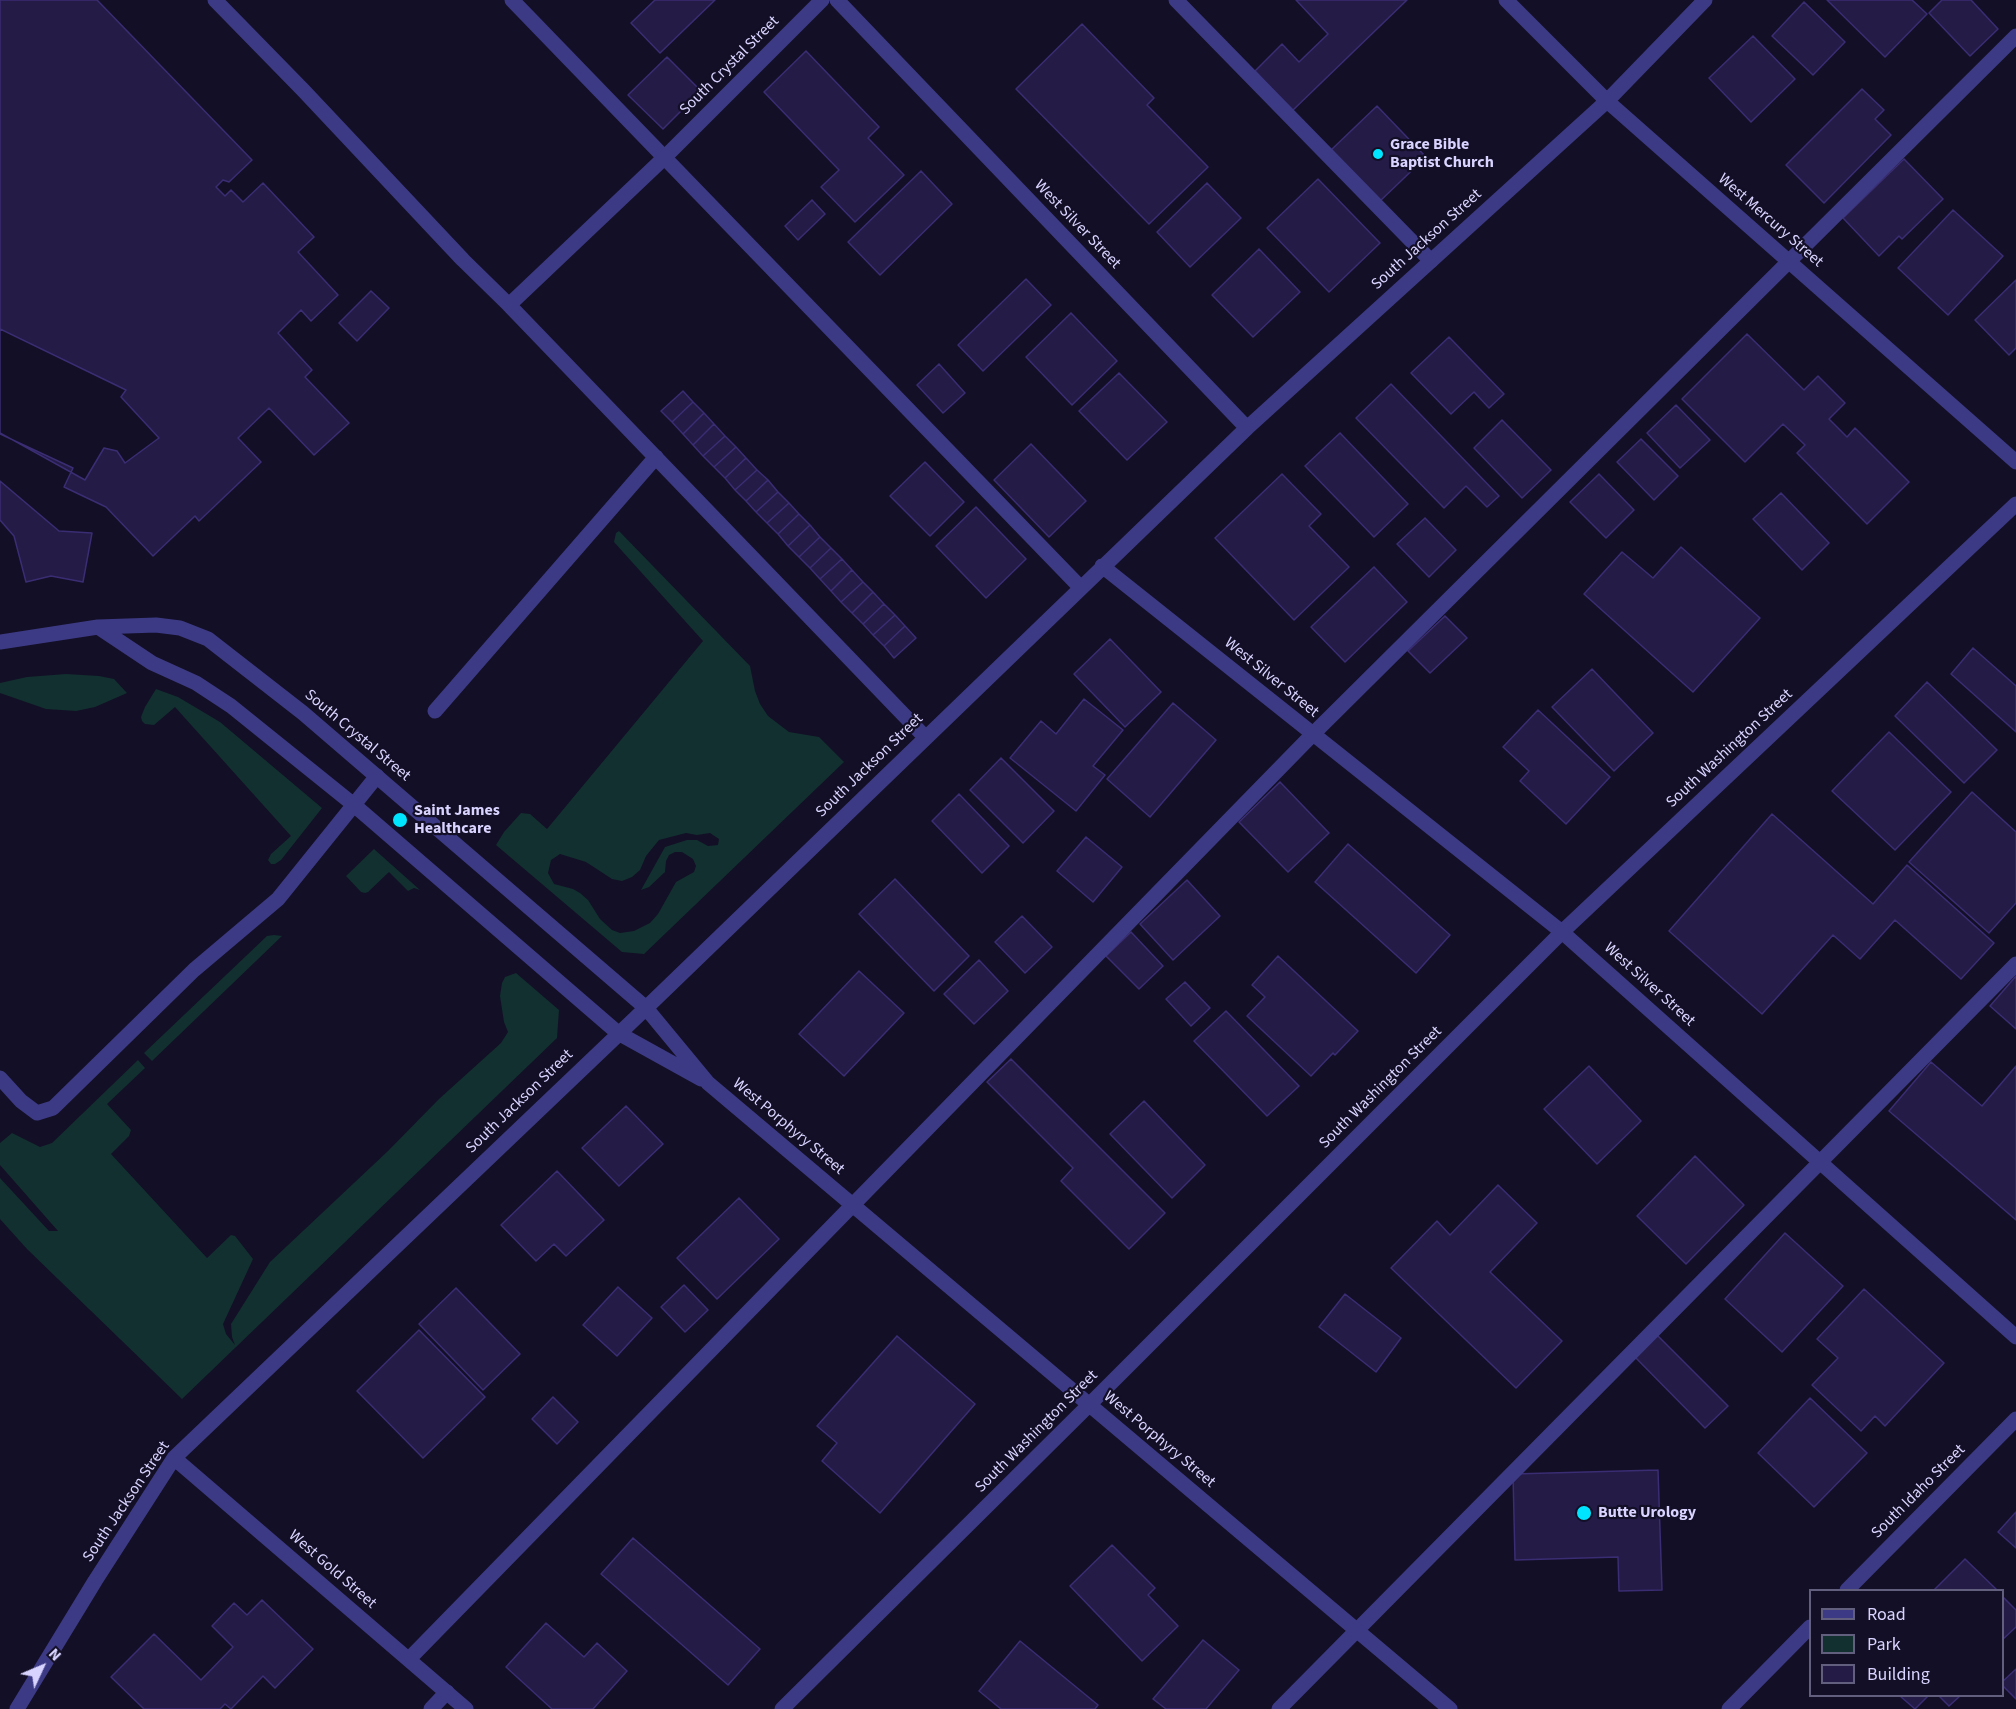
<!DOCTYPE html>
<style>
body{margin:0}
#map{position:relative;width:2016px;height:1709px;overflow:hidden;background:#130f26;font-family:"Source Sans 3",sans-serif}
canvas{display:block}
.legend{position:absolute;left:1809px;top:1589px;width:195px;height:108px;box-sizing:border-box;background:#130f26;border:2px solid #625e7d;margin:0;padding:8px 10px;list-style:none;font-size:18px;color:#d9d4ff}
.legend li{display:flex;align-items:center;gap:12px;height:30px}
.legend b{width:30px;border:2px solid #625e7d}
.north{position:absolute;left:12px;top:1637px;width:60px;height:60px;-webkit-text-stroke:4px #130f26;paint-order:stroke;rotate:46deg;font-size:16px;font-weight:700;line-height:24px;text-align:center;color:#d9d4ff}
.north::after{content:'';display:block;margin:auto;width:21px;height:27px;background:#d9d4ff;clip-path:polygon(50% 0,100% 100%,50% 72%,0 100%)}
</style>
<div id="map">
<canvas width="2016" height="1709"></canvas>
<ul class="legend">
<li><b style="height:8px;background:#3d3a85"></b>Road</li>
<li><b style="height:16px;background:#12302f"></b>Park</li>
<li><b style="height:16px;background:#241b47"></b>Building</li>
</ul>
<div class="north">N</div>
</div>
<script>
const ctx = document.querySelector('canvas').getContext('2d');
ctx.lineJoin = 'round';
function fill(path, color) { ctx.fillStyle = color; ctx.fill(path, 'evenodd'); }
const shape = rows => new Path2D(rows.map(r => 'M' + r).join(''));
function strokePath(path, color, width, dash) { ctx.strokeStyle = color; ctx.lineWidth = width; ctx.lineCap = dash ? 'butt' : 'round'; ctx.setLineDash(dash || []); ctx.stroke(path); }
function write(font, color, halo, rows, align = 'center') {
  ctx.font = font + ' "Source Sans 3",sans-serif'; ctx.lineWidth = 4.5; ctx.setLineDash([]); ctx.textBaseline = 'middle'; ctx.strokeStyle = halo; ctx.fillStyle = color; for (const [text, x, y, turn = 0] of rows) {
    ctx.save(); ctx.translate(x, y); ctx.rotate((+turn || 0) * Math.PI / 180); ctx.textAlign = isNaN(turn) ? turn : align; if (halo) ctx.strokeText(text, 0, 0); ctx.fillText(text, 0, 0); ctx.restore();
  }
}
fill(shape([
 [619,531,750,666,755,691,760,704,768,716,789,732,819,737,844,762,644,954,622,952,496,845,504,832,521,813,530,814,547,829,703,641,614,542,616,533],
 [686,833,697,835,710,833,719,839,718,845,708,846,697,840,687,840,665,847,641,890,649,887,665,872,666,861,669,855,675,852,682,852,693,859,696,866,694,872,676,882,658,914,650,923,634,931,620,933,612,930,600,919,588,900,580,893,573,889,554,884,548,873,551,860,560,854,586,862,612,879,622,881,632,877,640,870,646,856,659,840],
 [66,674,99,676,114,679,127,693,95,707,76,711,46,709,0,693,0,683,27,677],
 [156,689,178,697,220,722,322,808,281,860,275,864,271,864,268,860,271,854,291,836,175,707,154,725,145,724,142,721,141,717,145,707],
 [374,849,420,890,414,888,408,891,389,872,368,892,365,893,361,892,346,876],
 [274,935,282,936,152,1061,144,1053,267,936],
 [516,973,559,1010,557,1038,182,1399,27,1249,0,1219,0,1178,49,1231,58,1231,0,1165,0,1143,12,1133,40,1147,52,1143,138,1060,145,1068,107,1104,131,1130,129,1136,111,1154,207,1258,231,1235,235,1236,253,1259,223,1324,226,1334,235,1345,232,1337,231,1324,270,1262,388,1151,439,1099,501,1043,508,1032,504,1022,500,996,502,983,505,977]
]), '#12302f');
const building = shape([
 [0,0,97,0,252,160,229,182,223,180,216,187,225,196,231,190,243,202,263,183,314,237,298,252,338,295,311,321,301,310,278,333,312,370,305,377,349,423,314,455,269,408,238,438,261,462,199,521,195,516,153,556,106,507,64,487,73,468,0,434,0,0],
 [655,0,715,0,660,53,631,23,655,0],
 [1296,0,1407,0,1292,111,1255,71,1282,44,1299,62,1328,34,1296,0],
 [1827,0,1912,0,1927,14,1885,57,1827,0],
 [1942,0,1971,0,1998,29,1970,56,1929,13,1942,0],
 [1804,2,1845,42,1813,75,1772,36,1804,2],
 [1082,24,1154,98,1147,105,1208,167,1149,224,1016,89,1082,24],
 [1753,36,1795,79,1751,122,1709,78,1753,36],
 [806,51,879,127,868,138,904,175,855,222,821,187,839,170,764,92,806,51],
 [667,57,701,91,663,129,628,95,667,57],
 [1862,89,1884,110,1875,119,1891,135,1824,203,1786,165,1862,89],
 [1377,106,1426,157,1379,202,1330,151,1377,106],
 [1904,159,1943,199,1902,239,1899,236,1879,256,1843,218,1904,159],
 [921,171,952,204,880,275,848,242,921,171],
 [1318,179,1380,243,1329,292,1267,228,1318,179],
 [1207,183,1241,218,1190,267,1157,232,1207,183],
 [812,200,825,214,798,240,785,226,812,200],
 [1953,210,2003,256,1948,315,1898,268,1953,210],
 [1259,249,1300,292,1253,337,1212,295,1259,249],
 [1026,279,1051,305,983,371,958,345,1026,279],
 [2016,280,2016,348,2009,355,1975,320,2016,280],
 [371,291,389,308,357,341,339,323,371,291],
 [1071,313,1117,361,1072,405,1026,357,1071,313],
 [0,329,126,390,121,397,159,438,125,463,117,451,104,448,85,480,0,433,0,329],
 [1747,334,1804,390,1818,376,1845,403,1829,419,1847,437,1855,428,1909,482,1867,524,1797,453,1805,445,1783,424,1745,462,1682,399,1747,334],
 [1449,337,1504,394,1489,408,1474,392,1451,414,1411,373,1449,337],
 [939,364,965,393,943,413,917,385,939,364],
 [1119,373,1167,422,1127,460,1079,411,1119,373],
 [1391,384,1499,496,1487,507,1466,486,1444,508,1356,418,1391,384],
 [683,391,693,402,672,422,661,411,683,391],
 [693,402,704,413,683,434,672,422,693,402],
 [1676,405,1710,440,1680,468,1647,433,1676,405],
 [704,413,714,424,693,445,683,434,704,413],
 [1502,420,1551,470,1522,498,1474,448,1502,420],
 [714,424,725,436,703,456,693,445,714,424],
 [1340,433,1408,504,1374,537,1305,466,1340,433],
 [725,436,736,447,714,467,703,456,725,436],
 [1641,439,1678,476,1654,500,1617,462,1641,439],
 [1031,444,1086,501,1049,537,994,480,1031,444],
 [736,447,746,458,725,478,714,467,736,447],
 [746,458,757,470,735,490,725,478,746,458],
 [925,462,964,502,930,536,890,496,925,462],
 [757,470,768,480,746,501,735,490,757,470],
 [1282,474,1321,514,1309,526,1349,567,1294,620,1215,538,1282,474],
 [1599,474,1634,510,1606,538,1570,502,1599,474],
 [768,480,778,492,756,512,746,501,768,480],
 [0,481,59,531,92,533,83,582,51,576,26,582,14,536,0,520,0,481],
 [778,492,789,503,767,523,756,512,778,492],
 [1781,493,1829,543,1802,570,1753,519,1781,493],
 [789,503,799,514,778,534,767,523,789,503],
 [976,507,1026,559,986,598,936,546,976,507],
 [799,514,810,525,788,546,778,534,799,514],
 [1425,518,1456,550,1429,577,1397,544,1425,518],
 [810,525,820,537,799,557,788,546,810,525],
 [820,537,831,548,810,568,799,557,820,537],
 [1681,547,1760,618,1693,692,1584,594,1622,552,1653,578,1681,547],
 [831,548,842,559,820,579,810,568,831,548],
 [842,559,852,570,831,591,820,579,842,559],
 [1374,567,1407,602,1345,662,1311,627,1374,567],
 [852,570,863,582,841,602,831,591,852,570],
 [863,582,873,592,852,613,841,602,863,582],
 [873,592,884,604,863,624,852,613,873,592],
 [884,604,895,615,873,635,863,624,884,604],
 [895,615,905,626,884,646,873,635,895,615],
 [1445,616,1467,638,1430,673,1408,651,1445,616],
 [905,626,916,638,894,658,884,646,905,626],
 [1110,639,1161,692,1125,727,1074,674,1110,639],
 [1973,648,2016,686,2016,732,1951,674,1973,648],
 [1592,669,1653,733,1614,771,1552,707,1592,669],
 [1927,682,1997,750,1964,783,1895,716,1927,682],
 [1084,699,1123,730,1093,766,1105,775,1076,811,1010,758,1041,721,1056,734,1084,699],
 [1173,703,1216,740,1150,817,1107,779,1173,703],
 [1538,710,1610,777,1566,824,1520,781,1529,771,1503,747,1538,710],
 [1889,732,1951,792,1895,850,1832,791,1889,732],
 [1001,758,1054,811,1023,843,970,790,1001,758],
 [1280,782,1329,833,1288,872,1239,822,1280,782],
 [1972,792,2016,832,2016,903,1989,933,1909,862,1972,792],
 [959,794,1009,846,982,873,932,821,959,794],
 [1772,814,1873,904,1907,865,1994,943,1961,979,1895,920,1860,959,1833,935,1762,1014,1669,931,1772,814],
 [1086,837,1122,867,1093,902,1057,871,1086,837],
 [1348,844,1450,935,1416,973,1315,882,1348,844],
 [895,879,969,956,934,991,859,914,895,879],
 [1187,880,1220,916,1173,960,1140,924,1187,880],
 [1022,916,1052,947,1025,973,995,942,1022,916],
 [1131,932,1163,966,1139,989,1106,956,1131,932],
 [1278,956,1358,1031,1335,1055,1333,1053,1311,1076,1247,1016,1265,997,1252,985,1278,956],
 [979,960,1008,991,974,1024,944,994,979,960],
 [859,971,904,1013,844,1076,799,1034,859,971],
 [2016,976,2016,1029,1990,1006,2016,976],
 [1185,982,1210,1008,1191,1026,1166,999,1185,982],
 [1226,1011,1299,1086,1267,1116,1194,1041,1226,1011],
 [1011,1059,1165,1213,1129,1249,1061,1181,1073,1168,987,1082,1011,1059],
 [1931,1062,1982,1106,2016,1066,2016,1220,1889,1111,1931,1062],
 [1589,1066,1641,1121,1597,1164,1544,1109,1589,1066],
 [1144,1101,1205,1165,1172,1198,1110,1134,1144,1101],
 [626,1106,663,1144,619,1186,582,1148,626,1106],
 [1695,1156,1744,1205,1686,1264,1637,1216,1695,1156],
 [557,1171,604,1220,566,1256,554,1244,536,1261,501,1225,557,1171],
 [1498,1185,1537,1223,1490,1272,1562,1341,1516,1388,1391,1268,1437,1221,1450,1235,1498,1185],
 [739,1198,779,1239,717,1299,677,1258,739,1198],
 [1785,1233,1843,1286,1782,1352,1725,1299,1785,1233],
 [684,1285,708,1310,685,1332,661,1307,684,1285],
 [618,1287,652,1318,617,1356,583,1325,618,1287],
 [456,1288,520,1354,483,1390,419,1324,456,1288],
 [1864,1289,1944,1363,1885,1426,1875,1416,1861,1431,1812,1385,1838,1358,1817,1339,1864,1289],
 [1345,1294,1401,1338,1376,1372,1319,1327,1345,1294],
 [419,1330,485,1397,423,1458,357,1391,419,1330],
 [1654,1332,1728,1406,1705,1428,1632,1354,1654,1332],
 [897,1336,975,1404,880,1513,822,1461,837,1443,817,1426,897,1336],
 [553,1397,578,1422,557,1444,532,1419,553,1397],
 [1810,1398,1867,1453,1814,1507,1758,1453,1810,1398],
 [1658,1470,1662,1590,1619,1591,1618,1557,1515,1560,1513,1474,1658,1470],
 [2016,1512,2016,1548,1998,1532,2016,1512],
 [633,1538,760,1649,728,1685,601,1574,633,1538],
 [1112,1545,1155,1588,1148,1595,1178,1626,1142,1661,1070,1586,1112,1545],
 [1965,1559,1997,1590,1934,1590,1965,1559],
 [2002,1596,2016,1610,2016,1627,2002,1640,2002,1596],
 [262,1600,313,1649,275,1688,263,1676,231,1709,225,1704,220,1709,144,1709,111,1677,154,1634,201,1680,233,1647,212,1626,234,1603,247,1615,262,1600],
 [546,1623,584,1657,597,1643,627,1671,593,1709,552,1709,506,1667,546,1623],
 [1203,1640,1239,1670,1206,1709,1166,1709,1153,1699,1203,1640],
 [1020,1641,1098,1705,1095,1709,1001,1709,979,1691,1020,1641],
 [2016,1669,2016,1699,2002,1685,2002,1682,2016,1669],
 [1900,1696,1928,1696,1915,1709,1900,1696],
 [1939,1696,1960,1696,1949,1706,1939,1696]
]);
fill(building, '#241b47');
strokePath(building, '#3b2d73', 1.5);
strokePath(shape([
 [215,0,303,90,463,260,509,305,925,737],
 [512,0,1080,587],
 [1176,0,1431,261],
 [509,305,664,158],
 [435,711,656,457],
 [0,1078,21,1101,37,1113,53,1108,194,970,278,899,377,776],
 [409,1659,1313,734,2016,36],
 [431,1709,447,1692],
 [1279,1709,2016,964]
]), '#3d3a85', 15);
strokePath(shape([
 [837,0,1247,428],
 [1506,0,1607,101,2016,462],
 [664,158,822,0],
 [1102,566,1562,932,2016,1337],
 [98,627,152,663,196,683,231,706,354,805,618,1033,701,1079],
 [0,642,98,627,156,625,180,628,208,639,303,713,646,1008,708,1083,1450,1709],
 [174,1458,466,1709],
 [1847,1590,2016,1419],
 [17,1709,95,1581,174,1458,646,1008,1247,428,1607,101,1705,0],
 [782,1709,1089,1405,1562,932,2016,504],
 [1729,1709,1810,1627]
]), '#3d3a85', 15);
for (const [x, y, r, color] of [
 [1378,154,6,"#00e5ff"],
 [400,820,8,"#00e5ff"],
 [1584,1513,8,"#00e5ff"]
]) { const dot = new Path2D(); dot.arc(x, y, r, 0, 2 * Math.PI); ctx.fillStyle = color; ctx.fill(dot); strokePath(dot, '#130f26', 2); }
write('16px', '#d9d4ff', '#130f26', [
 ["South Crystal Street",730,66,-45],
 ["West Mercury Street",1770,221,41],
 ["West Silver Street",1077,225,46],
 ["South Jackson Street",1427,240,-42],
 ["West Silver Street",1271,678,39],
 ["South Crystal Street",357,736,40],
 ["South Washington Street",1730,749,-43],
 ["South Jackson Street",870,766,-44],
 ["West Silver Street",1649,985,42],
 ["South Washington Street",1381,1088,-45],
 ["South Jackson Street",520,1102,-44],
 ["West Porphyry Street",788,1127,40],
 ["South Washington Street",1037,1432,-45],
 ["West Porphyry Street",1159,1440,40],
 ["South Idaho Street",1919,1492,-45],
 ["South Jackson Street",127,1502,-56],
 ["West Gold Street",332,1570,41]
]);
write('bold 16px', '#d9d4ff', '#130f26', [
 ["Grace Bible",1390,145],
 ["Baptist Church",1390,163],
 ["Saint James",414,811],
 ["Healthcare",414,829],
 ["Butte Urology",1598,1513]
], 'left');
</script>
